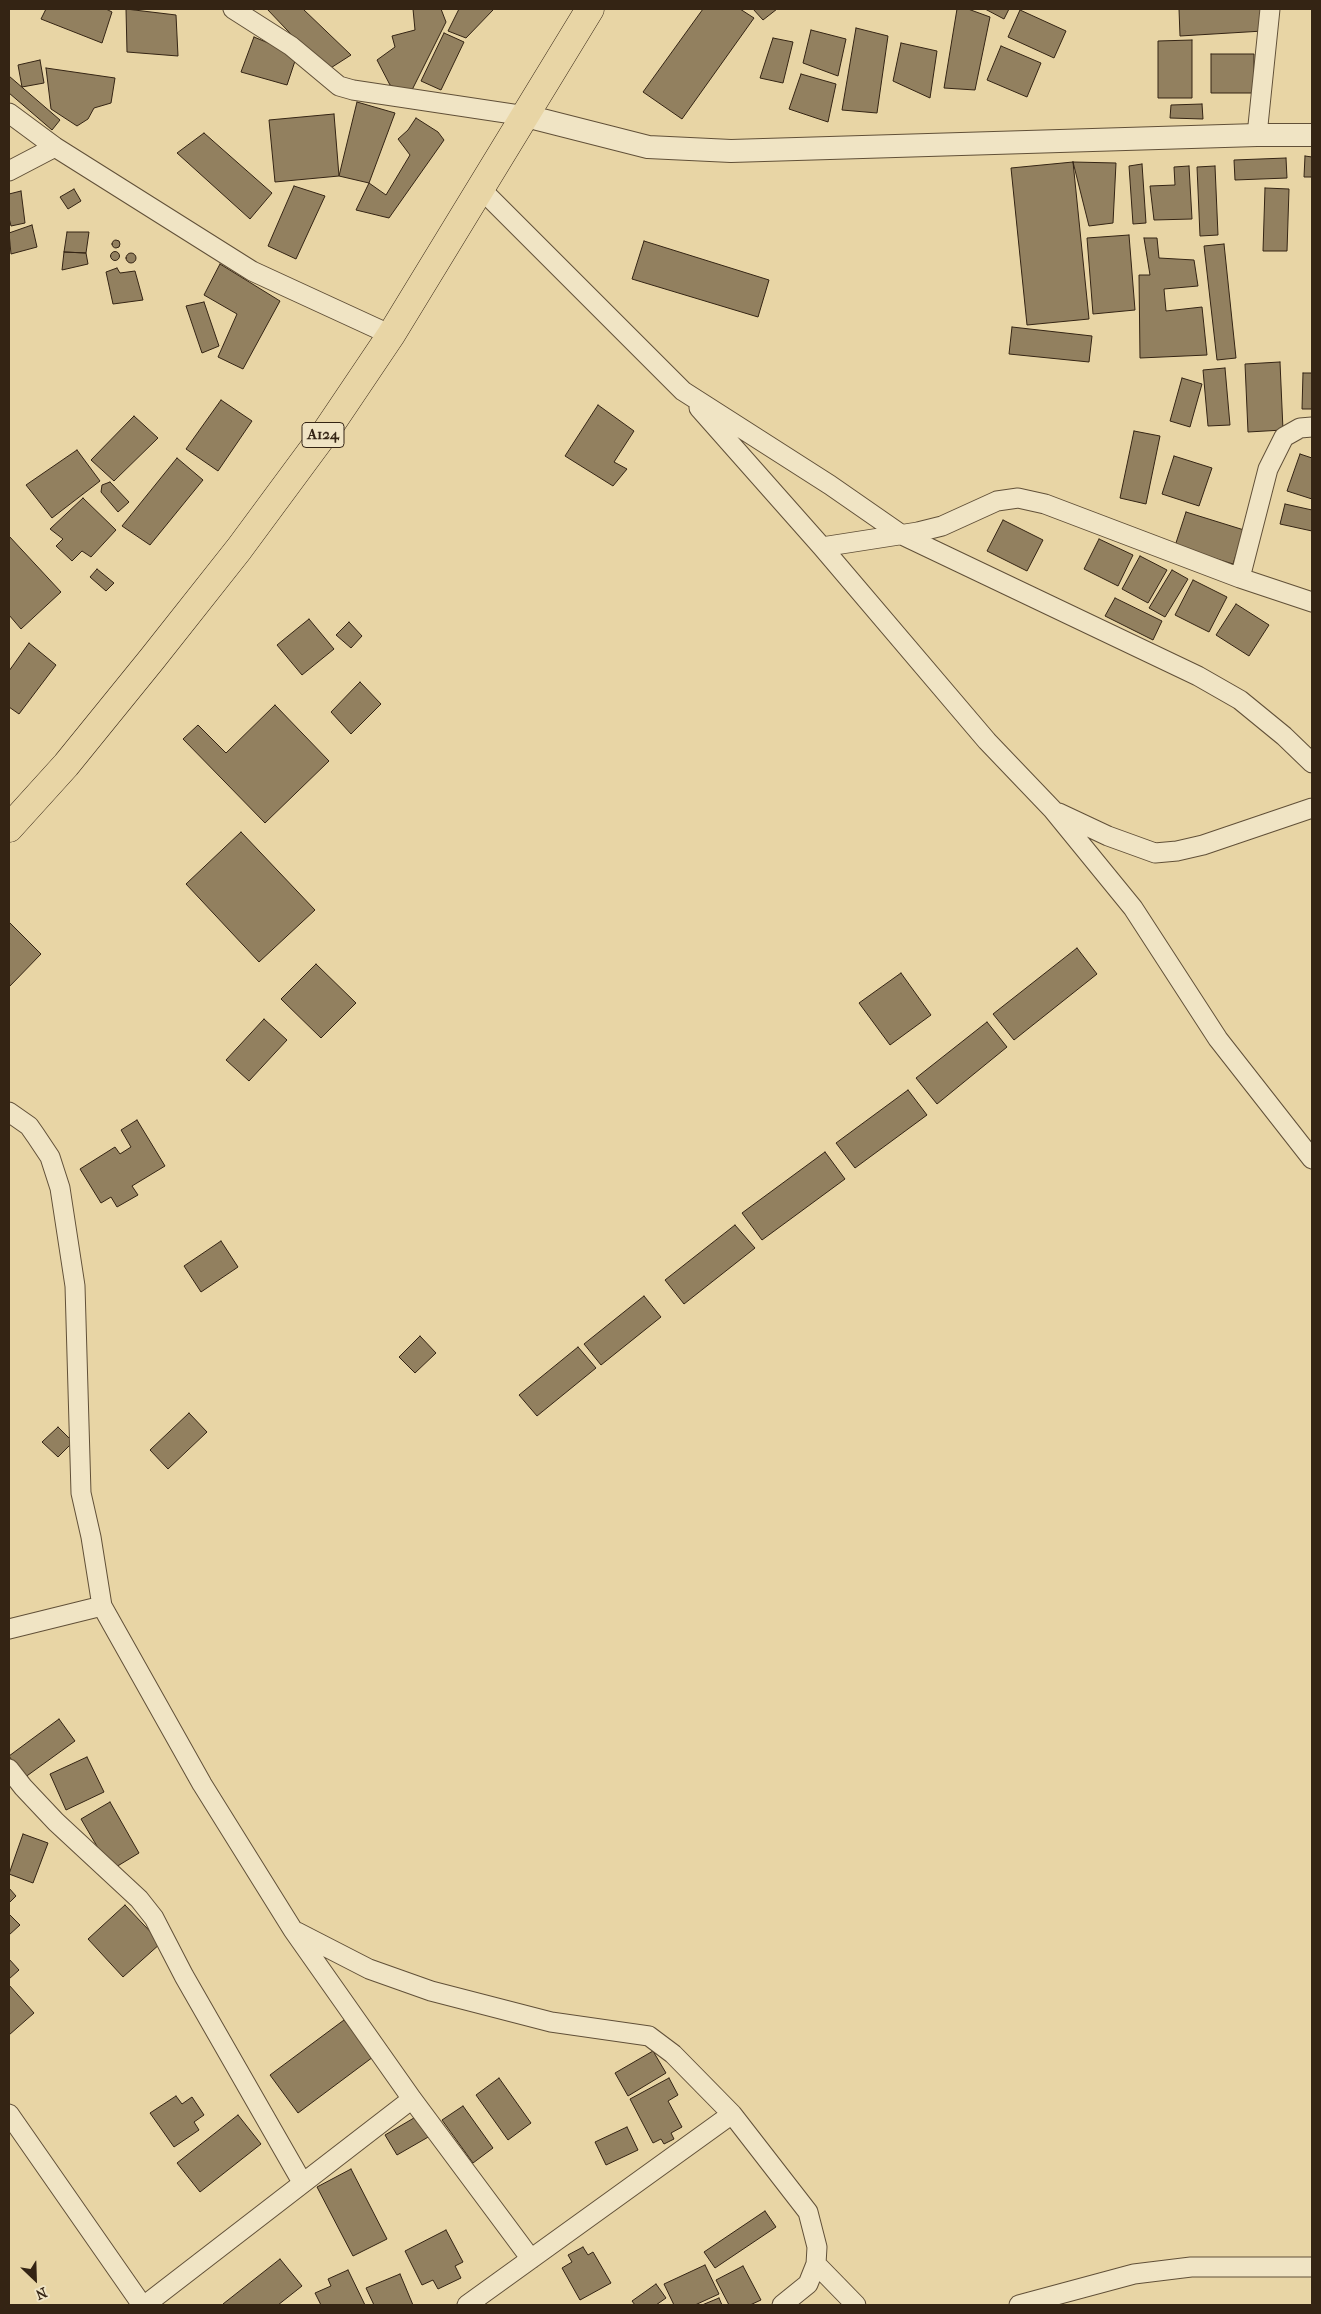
<!DOCTYPE html>
<style>
body{margin:0}
#map{position:relative;width:1321px;height:2314px;overflow:hidden;background:#e8d5a5;font-family:"IM FELL French Canon",serif}
canvas{display:block}
.frame{position:absolute;inset:0;border:10px solid #342414;pointer-events:none}
.north{position:absolute;left:10px;top:2254px;width:50px;height:50px;-webkit-text-stroke:4px #f0e4c4;paint-order:stroke;rotate:156deg;font-size:14px;font-weight:700;line-height:20px;text-align:center;color:#342414}
.north::after{content:'';display:block;margin:auto;width:18px;height:22px;background:#342414;clip-path:polygon(50% 0,100% 100%,50% 72%,0 100%)}
</style>
<div id="map">
<canvas width="1321" height="2314"></canvas>
<div class="frame"></div>
<div class="north">N</div>
</div>
<script>
const ctx = document.querySelector('canvas').getContext('2d');
ctx.lineJoin = 'round';
function fill(path, color) { ctx.fillStyle = color; ctx.fill(path, 'evenodd'); }
const shape = rows => new Path2D(rows.map(r => 'M' + r).join(''));
function strokePath(path, color, width, dash) { ctx.strokeStyle = color; ctx.lineWidth = width; ctx.lineCap = dash ? 'butt' : 'round'; ctx.setLineDash(dash || []); ctx.stroke(path); }
function write(font, color, halo, rows, align = 'center') {
  ctx.font = font + ' "IM FELL French Canon",serif'; ctx.lineWidth = 4.5; ctx.setLineDash([]); ctx.textBaseline = 'middle'; ctx.strokeStyle = halo; ctx.fillStyle = color; for (const [text, x, y, turn = 0] of rows) {
    ctx.save(); ctx.translate(x, y); ctx.rotate((+turn || 0) * Math.PI / 180); ctx.textAlign = isNaN(turn) ? turn : align; if (halo) ctx.strokeText(text, 0, 0); ctx.fillText(text, 0, 0); ctx.restore();
  }
}
const building = shape([
 [46,9,106,9,112,12,102,43,41,19,46,9],
 [126,9,176,15,178,56,127,52,126,9],
 [267,9,303,9,351,55,326,71,267,9],
 [413,9,441,9,446,22,410,94,390,85,377,60,395,47,392,36,415,30,413,9],
 [459,9,492,9,493,10,466,38,448,31,459,9],
 [703,9,740,9,754,18,682,119,643,92,703,9],
 [753,9,777,9,763,20,753,9],
 [957,9,968,9,990,17,975,90,944,88,957,9],
 [985,9,1009,9,1004,19,985,9],
 [1179,9,1262,9,1263,31,1180,36,1179,9],
 [1020,10,1066,31,1054,58,1008,37,1020,10],
 [856,28,888,36,877,113,842,110,856,28],
 [811,30,846,39,838,76,803,63,811,30],
 [444,33,464,42,441,90,421,81,444,33],
 [254,37,297,55,287,85,241,72,254,37],
 [773,38,793,42,783,83,760,78,773,38],
 [1192,40,1192,98,1158,98,1158,41,1192,40],
 [901,43,937,51,930,98,893,81,901,43],
 [1001,46,1041,63,1027,97,987,80,1001,46],
 [1211,54,1254,54,1254,93,1211,93,1211,54],
 [40,60,44,83,22,87,18,65,40,60],
 [46,68,115,78,111,103,94,108,88,119,77,126,51,109,46,68],
 [801,74,836,84,828,122,789,109,801,74],
 [9,76,60,120,52,130,9,93,9,76],
 [357,102,395,113,369,183,339,176,357,102],
 [1202,104,1203,119,1170,118,1171,105,1202,104],
 [334,114,339,176,275,182,269,120,334,114],
 [416,118,438,132,444,140,389,218,356,210,369,183,386,195,410,155,398,139,408,130,416,118],
 [204,133,272,193,250,219,177,153,204,133],
 [1305,156,1312,157,1312,177,1304,177,1305,156],
 [1286,158,1287,178,1235,180,1234,160,1286,158],
 [1073,162,1116,163,1113,223,1089,226,1073,162],
 [1073,162,1089,319,1027,325,1011,168,1073,162],
 [1142,164,1146,223,1133,224,1129,166,1142,164],
 [1189,166,1192,219,1154,220,1150,186,1175,185,1174,167,1189,166],
 [1215,166,1218,235,1200,236,1197,167,1215,166],
 [294,186,325,196,296,259,268,246,294,186],
 [1265,188,1289,189,1287,251,1263,251,1265,188],
 [74,189,81,201,68,209,60,197,74,189],
 [21,191,25,223,11,226,9,218,9,194,21,191],
 [32,225,37,247,11,254,9,233,32,225],
 [67,232,89,232,86,253,64,252,67,232],
 [1129,235,1135,310,1093,314,1087,238,1129,235],
 [1144,238,1157,238,1159,258,1194,260,1198,286,1164,289,1166,311,1202,307,1207,355,1140,358,1139,275,1150,275,1144,238],
 '112 244a4 4 0 1 1 8 0a4 4 0 1 1-8 0Z',
 [644,241,769,280,758,317,632,279,644,241],
 [1224,244,1236,358,1217,360,1204,246,1224,244],
 '110.5 256a4.5 4.5 0 1 1 9 0a4.5 4.5 0 1 1-9 0Z',
 [64,252,86,253,88,264,62,270,64,252],
 '126 258a5 5 0 1 1 10 0a5 5 0 1 1-10 0Z',
 [220,264,280,301,243,369,218,357,237,314,204,295,220,264],
 [117,268,120,273,135,271,143,300,113,304,106,272,117,268],
 [204,302,219,346,202,353,186,306,204,302],
 [1012,327,1092,336,1089,362,1009,354,1012,327],
 [1280,362,1283,430,1248,432,1245,364,1280,362],
 [1225,368,1230,425,1208,426,1203,370,1225,368],
 [1303,373,1312,373,1312,409,1302,409,1303,373],
 [1182,378,1202,384,1190,427,1170,421,1182,378],
 [221,400,252,421,218,471,186,449,221,400],
 [598,405,634,431,614,462,627,469,613,486,565,456,598,405],
 [134,416,158,438,114,481,91,460,134,416],
 [1134,431,1160,436,1146,504,1120,498,1134,431],
 [77,450,100,481,52,518,26,485,77,450],
 [1300,454,1312,458,1312,499,1287,491,1300,454],
 [1174,456,1212,468,1199,506,1162,494,1174,456],
 [177,458,203,480,150,545,122,526,177,458],
 [110,482,129,502,118,512,101,492,102,485,110,482],
 [83,498,116,530,91,557,82,551,72,561,56,546,63,539,50,529,83,498],
 [1285,504,1312,510,1312,531,1280,524,1285,504],
 [1186,512,1244,530,1233,564,1175,546,1186,512],
 [1003,520,1043,540,1027,571,987,551,1003,520],
 [9,536,61,592,21,629,9,615,9,536],
 [1099,539,1133,555,1118,586,1084,569,1099,539],
 [1140,556,1167,570,1148,603,1122,589,1140,556],
 [97,569,114,583,106,591,90,577,97,569],
 [1172,570,1188,579,1165,617,1149,608,1172,570],
 [1193,580,1227,597,1209,632,1175,615,1193,580],
 [1115,598,1162,621,1153,640,1105,616,1115,598],
 [1236,604,1269,625,1249,656,1216,635,1236,604],
 [309,619,334,649,302,675,277,645,309,619],
 [349,622,362,636,351,648,336,635,349,622],
 [29,643,56,665,19,714,9,707,9,671,29,643],
 [360,682,381,704,351,734,331,712,360,682],
 [275,705,329,761,265,823,183,739,198,725,226,753,275,705],
 [241,832,315,910,259,962,186,884,241,832],
 [9,922,41,954,9,987,9,922],
 [1077,948,1097,974,1014,1040,993,1014,1077,948],
 [316,964,356,1003,321,1038,281,999,316,964],
 [901,973,931,1015,890,1045,859,1003,901,973],
 [264,1019,287,1040,249,1081,226,1060,264,1019],
 [987,1022,1007,1047,937,1104,916,1078,987,1022],
 [908,1090,927,1115,855,1168,836,1143,908,1090],
 [137,1120,165,1166,132,1186,138,1195,117,1207,111,1197,101,1203,80,1169,115,1147,120,1154,131,1147,121,1130,137,1120],
 [825,1152,845,1179,762,1240,742,1213,825,1152],
 [735,1225,755,1248,684,1304,665,1280,735,1225],
 [221,1241,238,1267,201,1292,184,1266,221,1241],
 [644,1296,661,1317,601,1365,584,1344,644,1296],
 [420,1336,436,1353,415,1373,399,1357,420,1336],
 [578,1347,596,1368,537,1416,519,1395,578,1347],
 [189,1413,207,1432,168,1469,150,1450,189,1413],
 [58,1427,73,1442,58,1457,42,1442,58,1427],
 [59,1719,75,1741,24,1778,9,1756,59,1719],
 [87,1757,104,1792,66,1810,50,1774,87,1757],
 [110,1802,139,1853,111,1870,81,1819,110,1802],
 [23,1834,48,1843,33,1883,9,1874,23,1834],
 [9,1888,16,1896,9,1903,9,1888],
 [125,1905,161,1943,123,1977,88,1939,125,1905],
 [9,1914,20,1925,9,1935,9,1914],
 [9,1959,19,1970,9,1979,9,1959],
 [9,1985,34,2013,9,2035,9,1985],
 [344,2020,373,2057,298,2113,270,2075,344,2020],
 [653,2051,666,2073,628,2096,615,2073,653,2051],
 [499,2078,531,2123,508,2140,476,2095,499,2078],
 [669,2078,678,2095,668,2101,682,2127,671,2133,674,2139,664,2144,661,2139,653,2143,630,2099,669,2078],
 [176,2096,182,2104,192,2097,204,2115,194,2122,199,2130,174,2147,150,2113,176,2096],
 [463,2106,493,2148,473,2163,442,2120,463,2106],
 [238,2115,261,2144,200,2192,177,2163,238,2115],
 [419,2115,430,2136,397,2155,385,2135,419,2115],
 [627,2127,638,2150,606,2165,595,2142,627,2127],
 [351,2169,387,2239,353,2256,317,2187,351,2169],
 [765,2211,776,2227,715,2268,704,2252,765,2211],
 [446,2230,463,2262,455,2266,461,2278,438,2289,433,2280,422,2285,405,2251,446,2230],
 [583,2247,588,2255,593,2252,611,2283,580,2300,562,2268,572,2262,568,2255,583,2247],
 [280,2259,302,2286,278,2305,224,2305,223,2304,280,2259],
 [705,2265,719,2294,695,2305,674,2305,664,2284,705,2265],
 [743,2266,761,2300,750,2305,729,2305,716,2280,743,2266],
 [348,2270,365,2305,321,2305,315,2293,331,2286,328,2279,348,2270],
 [400,2274,413,2305,374,2305,366,2288,400,2274],
 [656,2284,666,2298,656,2305,635,2305,632,2301,656,2284],
 [719,2298,722,2305,702,2305,719,2298]
]);
fill(building, '#92805f');
strokePath(building, '#342414', 1);
const minor = shape([
 [233,9,291,46,339,86,353,90,526,116],
 [9,113,55,147,252,271,391,335],
 [1257,135,1270,9],
 [9,171,55,147],
 [481,189,683,391,830,485,902,535,1198,676,1240,700,1284,736,1312,763],
 [699,408,822,547,987,741,1053,810,1133,908,1218,1039,1312,1159],
 [822,547,918,532,942,526,997,501,1018,498,1045,504,1240,578,1312,602],
 [1240,578,1268,469,1284,437,1300,428,1312,427],
 [1059,813,1108,836,1155,853,1177,851,1203,845,1312,808],
 [9,1112,29,1126,36,1136,50,1157,60,1188,75,1286,81,1493,91,1537,102,1606,202,1784,293,1930,412,2099,531,2259],
 [9,1629,102,1606],
 [9,1769,23,1787,56,1822,139,1899,154,1918,184,1976,302,2182],
 [297,1932,369,1969,431,1991,551,2022,649,2036,673,2054,732,2114,808,2212,817,2247,816,2264,808,2284,782,2305],
 [9,2114,142,2305],
 [816,2264,856,2305],
 [145,2305,412,2099],
 [467,2305,732,2114],
 [1019,2305,1134,2274,1191,2267,1312,2267]
]);
const tertiary = shape([
 [526,116,648,147,731,151,1257,135,1312,135]
]);
const trunk = shape([
 [9,828,66,765,152,659,239,549,327,430,391,335,590,9]
]);
strokePath(minor, '#615038', 21);
strokePath(tertiary, '#615038', 24);
strokePath(trunk, '#342414', 29);
strokePath(minor, '#f0e4c4', 19);
strokePath(tertiary, '#f0e4c4', 22);
strokePath(trunk, '#e8d5a5', 28);
for (const [x, y, w] of [
 [323,435,42]
]) { const box = new Path2D(); box.roundRect(x - w / 2, y - 12.5, w, 25, 4); ctx.fillStyle = '#f0e4c4'; ctx.fill(box); strokePath(box, '#342414', 1); }
write('bold 15px', '#342414', null, [
 ["A124",323,435]
]);
</script>
